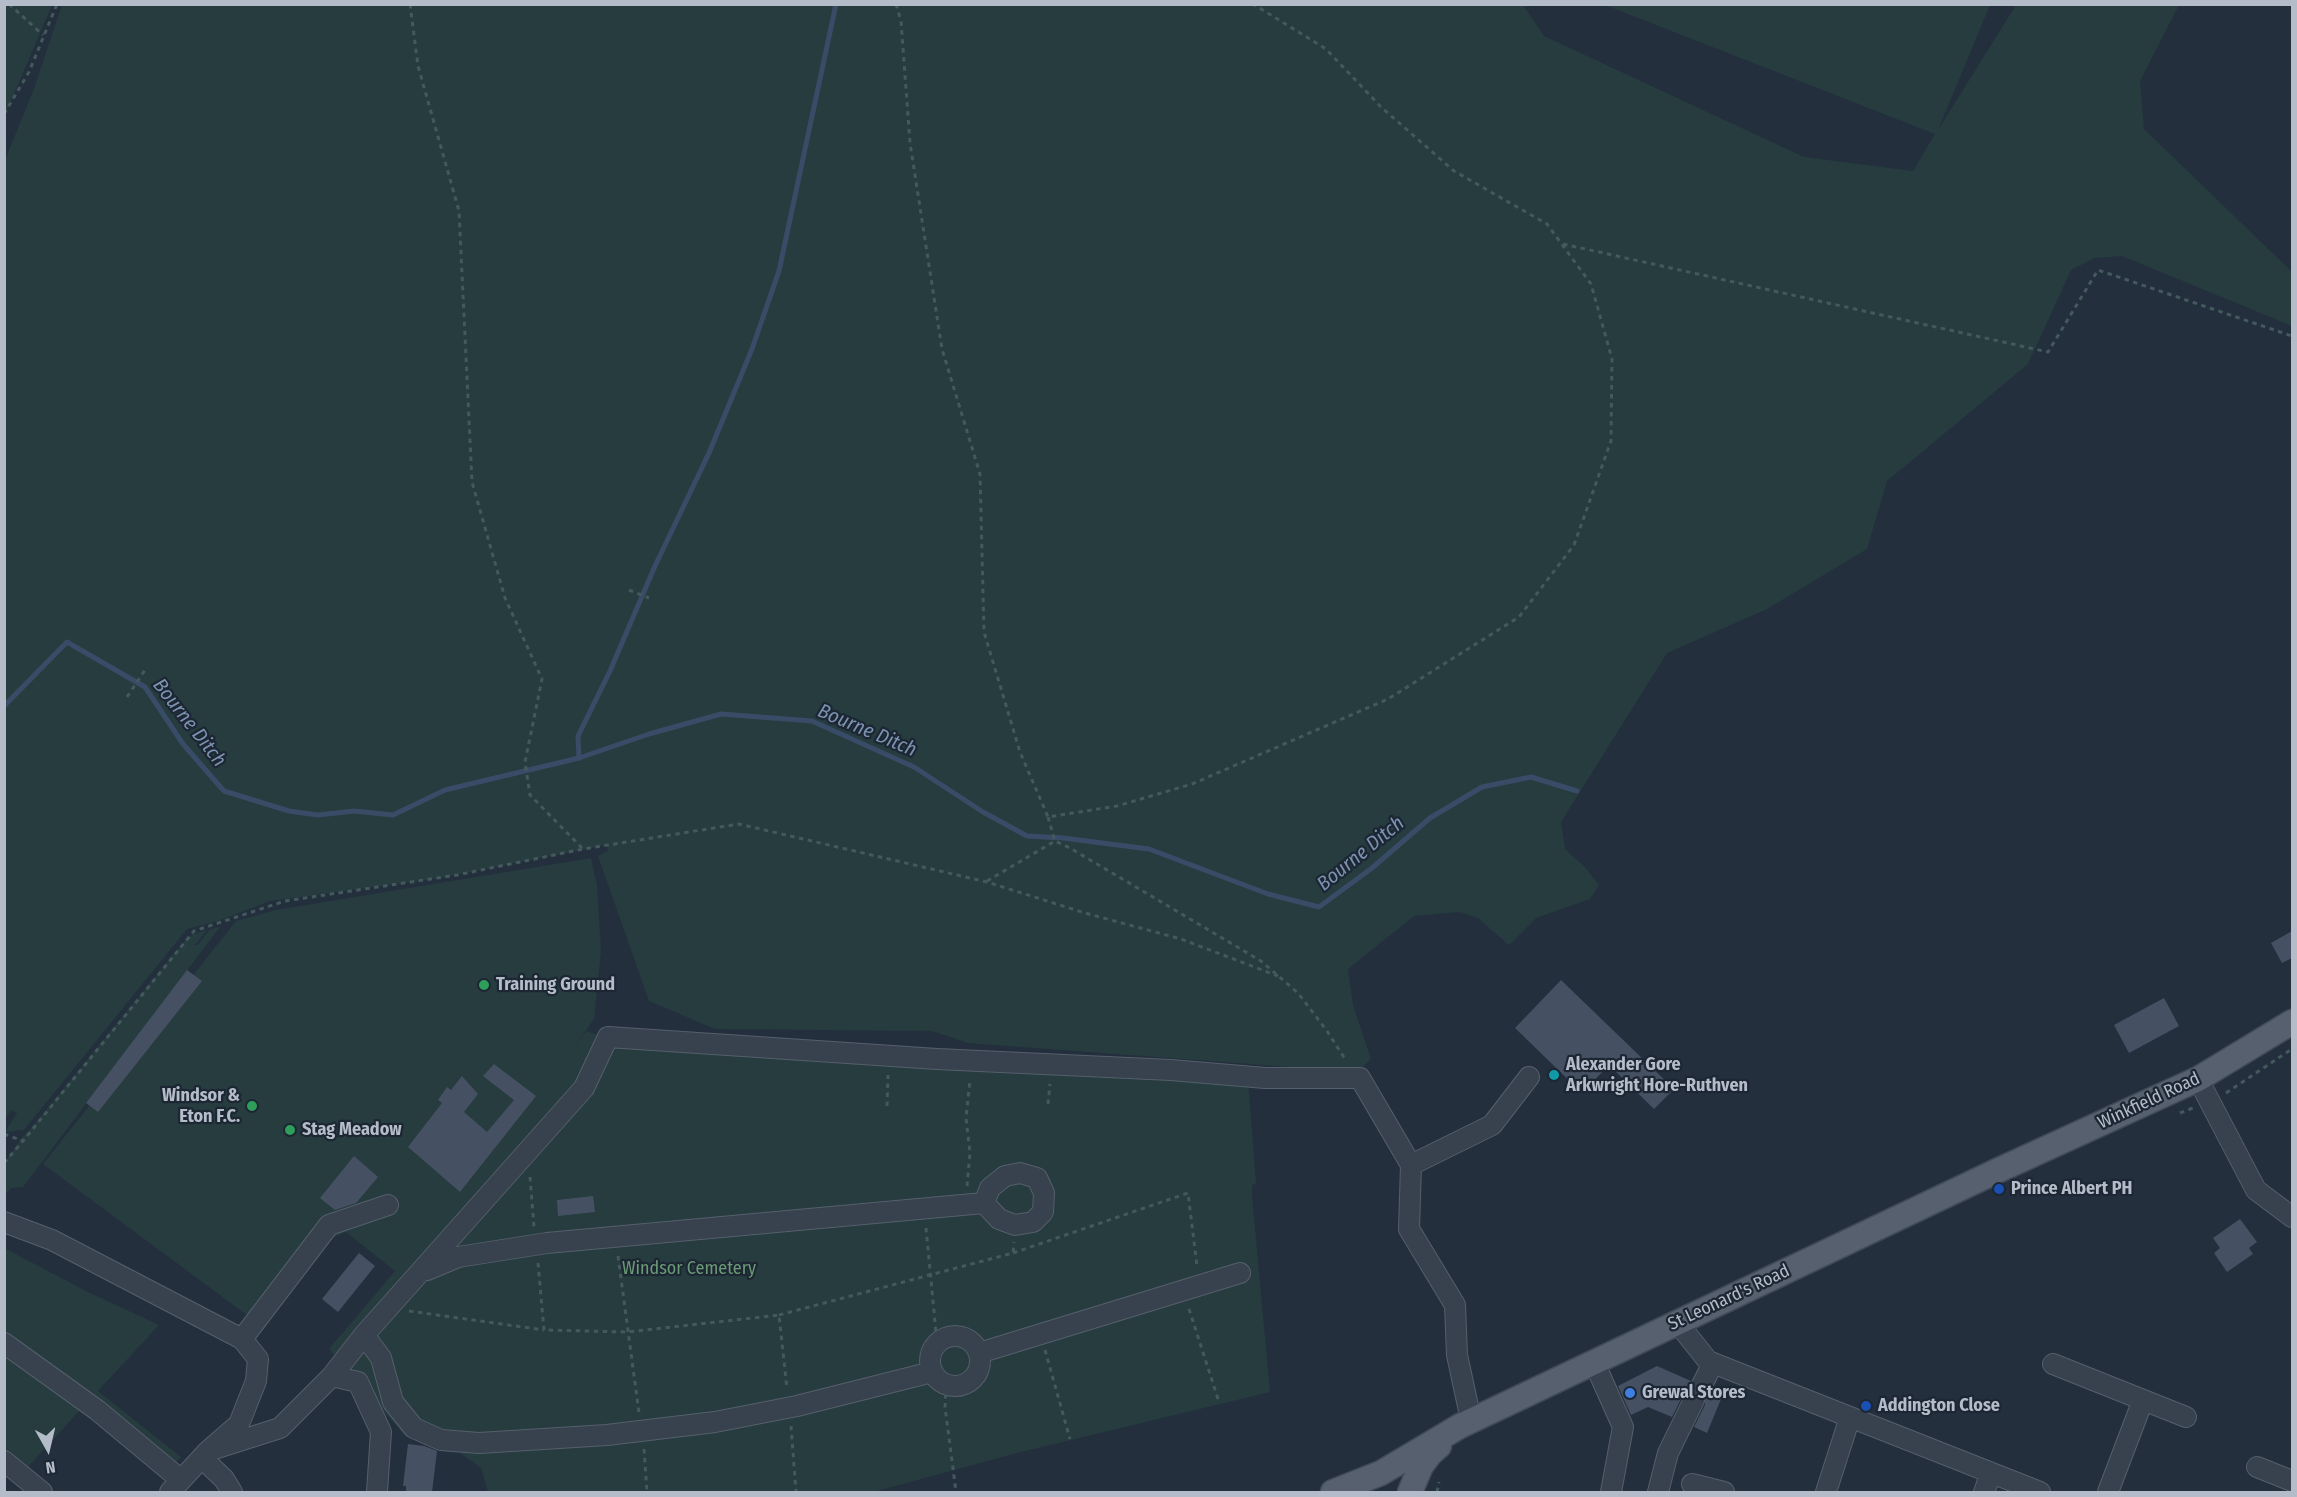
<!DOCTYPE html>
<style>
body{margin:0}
#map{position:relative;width:2297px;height:1497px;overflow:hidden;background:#242f3e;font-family:"Fira Sans Condensed",sans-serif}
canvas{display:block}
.frame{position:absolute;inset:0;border:6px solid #b4bcc9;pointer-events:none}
.north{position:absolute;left:18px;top:1419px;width:60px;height:60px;-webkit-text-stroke:4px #1d2633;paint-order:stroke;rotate:172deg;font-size:16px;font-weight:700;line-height:24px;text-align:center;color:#b4bcc9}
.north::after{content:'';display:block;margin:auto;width:21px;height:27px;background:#b4bcc9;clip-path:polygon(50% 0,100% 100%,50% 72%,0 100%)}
</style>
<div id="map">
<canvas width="2297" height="1497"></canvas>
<div class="frame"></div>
<div class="north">N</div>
</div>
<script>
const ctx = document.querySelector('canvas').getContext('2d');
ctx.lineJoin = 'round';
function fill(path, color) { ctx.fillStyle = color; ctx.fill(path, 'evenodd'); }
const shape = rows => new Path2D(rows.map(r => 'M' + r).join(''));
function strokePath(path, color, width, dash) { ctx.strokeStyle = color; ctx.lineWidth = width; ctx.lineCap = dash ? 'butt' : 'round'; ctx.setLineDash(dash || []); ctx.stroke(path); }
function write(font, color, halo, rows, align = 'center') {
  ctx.font = font + ' "Fira Sans Condensed",sans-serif'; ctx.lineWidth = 4.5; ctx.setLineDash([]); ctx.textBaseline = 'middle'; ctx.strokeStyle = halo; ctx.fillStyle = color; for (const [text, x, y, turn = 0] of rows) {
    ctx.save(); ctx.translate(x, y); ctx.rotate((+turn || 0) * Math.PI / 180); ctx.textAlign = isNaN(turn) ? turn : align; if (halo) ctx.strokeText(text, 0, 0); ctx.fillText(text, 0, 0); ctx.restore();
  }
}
fill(shape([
 [5,4,52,5,5,115,4,5],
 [62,5,1523,5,1544,36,1804,157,1913,171,1935,134,1605,5,1990,5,1938,130,2016,5,2179,5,2140,81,2144,129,2292,272,2292,326,2122,256,2095,258,2071,270,2028,364,1887,481,1867,549,1767,609,1667,653,1561,822,1565,849,1584,866,1599,885,1590,899,1536,918,1509,945,1478,918,1459,912,1414,916,1348,969,1353,1005,1371,1059,1357,1072,968,1043,932,1031,715,1029,649,1001,598,856,608,851,607,845,440,878,270,901,218,921,187,929,24,1130,5,1132,17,1113,12,1110,5,1118,5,160,35,86],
 [591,858,597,885,601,951,594,1019,573,1048,586,1031,606,1038,1248,1080,1256,1184,1252,1185,1252,1196,1270,1392,1017,1453,873,1492,488,1492,481,1468,457,1451,406,1437,329,1349,395,1271,346,1232,323,1242,259,1324,43,1164,236,921,276,910],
 [220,927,23,1187,11,1188,5,1195,5,1162,23,1136,28,1132,186,939,193,934,207,930,195,945,198,945,210,929],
 [4,1248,88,1292,159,1325,98,1391,181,1457,163,1476,81,1409,26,1469,5,1450]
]), '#263c3f');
strokePath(shape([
 [4,706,67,642,145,687,183,744,224,791,289,811,318,815,354,811,393,815,445,790,579,758,649,734,721,714,812,721,914,767,983,812,1027,836,1063,838,1149,849,1268,894,1319,907,1372,868,1430,818,1482,787,1531,777,1577,791],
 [579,758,578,736,610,671,655,566,709,453,752,349,779,271,836,4]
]), '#394c67', 5);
fill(shape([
 [2292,931,2292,958,2282,963,2271,943],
 [187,970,202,981,98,1112,86,1103],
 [1561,980,1674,1089,1654,1109,1609,1065,1582,1093,1515,1028],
 [2164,998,2179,1026,2129,1053,2114,1025],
 [494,1064,536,1096,460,1192,408,1147,442,1103,438,1100,447,1087,451,1090,462,1076,478,1094,464,1112,487,1132,514,1100,483,1076],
 [354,1156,378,1177,356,1203,335,1210,320,1198],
 [593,1196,595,1212,558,1216,557,1200],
 [2240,1219,2257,1242,2249,1248,2253,1254,2227,1272,2214,1253,2220,1248,2213,1238],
 [359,1253,375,1266,338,1312,322,1299],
 [1657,1366,1691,1381,1691,1389,1683,1395,1672,1417,1648,1407,1631,1415,1618,1386],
 [1713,1390,1723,1394,1707,1433,1694,1427,1705,1405,1705,1396],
 [408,1444,424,1446,437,1451,432,1492,406,1492,406,1486,403,1486]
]), '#455162');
const minor = shape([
 [2198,1079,2256,1190,2292,1217],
 [4,1222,52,1240,242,1339,258,1359,256,1381,239,1424,208,1451,170,1492],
 [427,1270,458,1257,547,1243,984,1203,990,1188,1005,1176,1020,1173,1037,1178,1044,1193,1043,1212,1033,1222,1015,1225,999,1219,984,1203],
 [1677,1322,1708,1361,2040,1492],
 [364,1335,381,1358,393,1402,414,1428,441,1440,479,1443,607,1435,715,1422,797,1406,932,1372],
 '930 1361a25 25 0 1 1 50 0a25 25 0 1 1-50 0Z',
 [242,1339,329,1225,388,1205],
 [4,1343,97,1410,181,1480],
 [979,1353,1240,1273],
 [1594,1362,1623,1427,1611,1492],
 [2053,1364,2186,1417],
 [332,1376,364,1335,584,1088,608,1037,937,1059,1171,1070,1265,1078,1360,1078,1411,1165],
 [1702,1385,1713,1363],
 [1471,1420,1457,1355,1455,1305,1409,1229,1411,1165,1492,1125,1529,1077],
 [214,1449,280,1428,332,1376,358,1382,381,1432,377,1492],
 [202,1458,224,1479,232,1492],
 [4,1461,42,1492],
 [2257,1467,2292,1481],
 [1692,1484,1724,1492],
 [1658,1492,1668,1453,1694,1400],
 [1826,1492,1850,1417],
 [1984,1492,1991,1473],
 [2108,1492,2143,1400]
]);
const major = shape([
 [1333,1492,1381,1473,1460,1426,1999,1170,2198,1079,2292,1022],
 [1410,1492,1421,1466,1430,1454,1439,1446]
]);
strokePath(minor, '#565f6c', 22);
strokePath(major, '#414a57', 27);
strokePath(shape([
 [9,4,43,35],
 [410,4,418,66,459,211,472,482,505,598,542,679,525,762,530,795,582,848],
 [896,4,901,21,910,143,942,349,980,474,984,632,1020,752,1048,817,1117,806,1192,784,1388,699,1519,617,1574,545,1611,441,1612,359,1591,284,1547,224,1454,171,1381,107,1326,49,1253,4],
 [4,114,29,72,57,4],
 [1563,244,2048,352,2098,270,2292,336],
 [629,590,649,598],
 [127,697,147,667],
 [1048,817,1055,841,1070,848,1261,961,1298,993,1327,1031,1345,1059],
 [987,881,1055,841],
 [2226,1093,2292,1049],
 [1048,1104,1050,1084],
 [887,1106,888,1075],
 [2180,1113,2193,1108],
 [4,1134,23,1141,194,931,285,901,457,875,583,849,739,824,987,882,1085,913,1181,939,1278,976],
 [4,1163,23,1141],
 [530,1177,534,1227],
 [967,1186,970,1153,966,1118,970,1080],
 [926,1228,937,1343],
 [1013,1253,1188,1193,1197,1266],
 [618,1256,639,1413],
 [538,1263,544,1330,627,1332,779,1315,787,1389],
 [1189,1309,1219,1402],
 [409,1311,544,1330],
 [779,1315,1013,1253,1014,1242],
 [1045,1350,1070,1439],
 [946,1385,945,1407,956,1492],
 [791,1426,796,1492],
 [644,1449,647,1492],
 [1437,1492,1439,1482]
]), '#44595c', 3, [4.5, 4.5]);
strokePath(minor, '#38414e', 20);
strokePath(major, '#56606e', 24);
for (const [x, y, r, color] of [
 [484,985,6,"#2e9e5b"],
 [1554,1075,6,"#0f9aa8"],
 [252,1106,6,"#2e9e5b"],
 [290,1130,6,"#2e9e5b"],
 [1999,1189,6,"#1a4fb4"],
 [1630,1393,6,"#3f7fe0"],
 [1866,1406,6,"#1a4fb4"]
]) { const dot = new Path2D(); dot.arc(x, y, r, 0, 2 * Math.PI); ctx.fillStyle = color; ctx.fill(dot); strokePath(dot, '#1d2633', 2); }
write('bold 18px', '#b4bcc9', '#1d2633', [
 ["Training Ground",496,985],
 ["Alexander Gore",1566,1065],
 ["Arkwright Hore-Ruthven",1566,1086],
 ["Windsor &",240,1096,"right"],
 ["Eton F.C.",240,1117,"right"],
 ["Stag Meadow",302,1130],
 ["Prince Albert PH",2011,1189],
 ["Grewal Stores",1642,1393],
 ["Addington Close",1878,1406]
], 'left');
write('18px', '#b4bcc9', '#1d2633', [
 ["Winkfield Road",2149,1101,-25],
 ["St Leonard's Road",1729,1298,-25]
]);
write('18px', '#6b9a76', '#1d2633', [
 ["Windsor Cemetery",689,1269]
]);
write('italic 20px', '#7c92b1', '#1d2633', [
 ["Bourne Ditch",189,723,52],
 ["Bourne Ditch",867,731,23],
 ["Bourne Ditch",1361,854,-39]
]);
</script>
